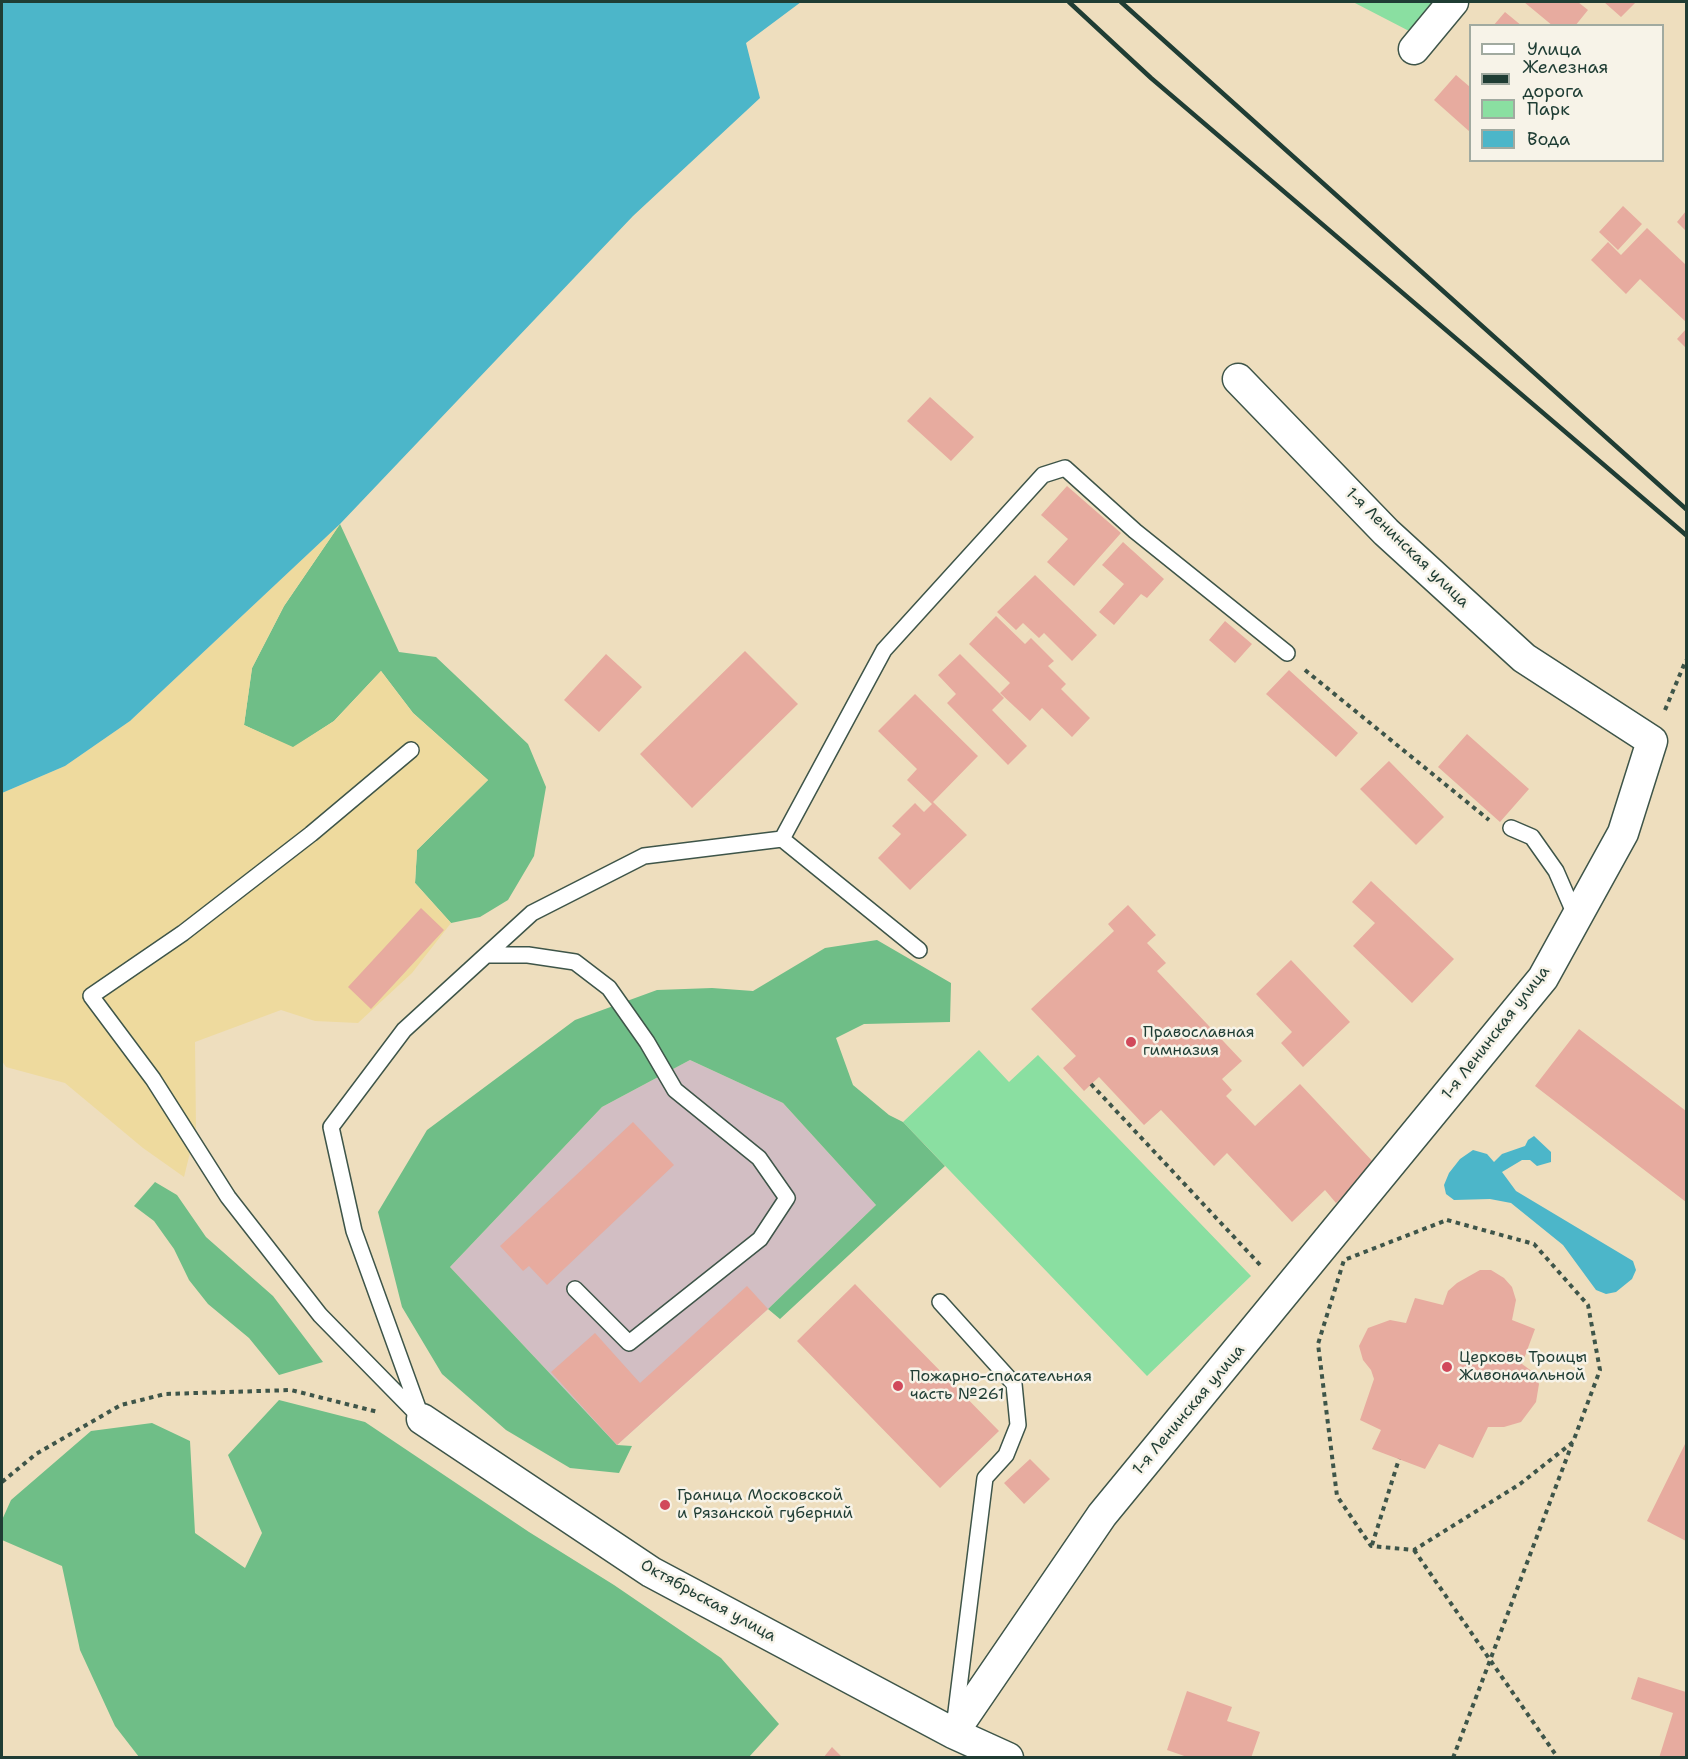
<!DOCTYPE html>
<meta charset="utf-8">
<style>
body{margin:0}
#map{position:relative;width:1688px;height:1759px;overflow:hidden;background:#eedebe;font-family:"Shantell Sans",sans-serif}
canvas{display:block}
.frame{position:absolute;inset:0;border:3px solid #1f3d34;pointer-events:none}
.legend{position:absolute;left:1469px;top:24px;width:195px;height:138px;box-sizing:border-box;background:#f7f3e8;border:2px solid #a1aaa0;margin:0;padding:8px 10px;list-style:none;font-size:18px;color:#1f3d34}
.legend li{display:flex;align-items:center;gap:12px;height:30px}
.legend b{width:30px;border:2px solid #a1aaa0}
</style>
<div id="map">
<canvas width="1688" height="1759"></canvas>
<div class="frame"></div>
<ul class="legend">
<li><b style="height:8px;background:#fff"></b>Улица</li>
<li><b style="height:8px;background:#1f3d34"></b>Железная дорога</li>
<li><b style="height:16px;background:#8adfa1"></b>Парк</li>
<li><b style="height:16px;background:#4cb6c9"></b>Вода</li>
</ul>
</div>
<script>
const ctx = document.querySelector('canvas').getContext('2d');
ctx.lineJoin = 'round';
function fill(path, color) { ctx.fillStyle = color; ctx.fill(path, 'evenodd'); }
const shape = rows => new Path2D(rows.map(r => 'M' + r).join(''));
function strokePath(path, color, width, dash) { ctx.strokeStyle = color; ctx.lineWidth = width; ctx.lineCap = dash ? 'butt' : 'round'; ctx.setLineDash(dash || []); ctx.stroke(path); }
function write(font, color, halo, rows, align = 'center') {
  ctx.font = font + ' "Shantell Sans",sans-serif'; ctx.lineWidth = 5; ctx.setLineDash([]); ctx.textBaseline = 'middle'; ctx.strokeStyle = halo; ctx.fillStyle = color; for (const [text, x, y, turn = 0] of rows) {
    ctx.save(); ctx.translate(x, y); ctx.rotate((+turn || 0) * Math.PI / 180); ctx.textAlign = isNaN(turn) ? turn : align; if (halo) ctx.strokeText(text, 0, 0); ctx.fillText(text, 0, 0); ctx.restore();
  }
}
fill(shape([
 [690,1060,783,1103,876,1205,768,1309,617,1445,450,1267,602,1107]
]), '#d2bec3');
fill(shape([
 [1353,2,1434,2,1411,32],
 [979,1050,1009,1082,1038,1055,1251,1276,1147,1376,903,1122]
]), '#8adfa1');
fill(shape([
 [340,524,399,652,436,657,528,744,546,787,534,856,508,900,480,917,451,923,415,883,417,850,488,780,413,713,381,671,334,721,293,748,244,725,252,668,284,606],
 [877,940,951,983,950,1022,864,1024,836,1038,853,1085,889,1115,903,1122,945,1166,780,1319,768,1309,876,1205,783,1103,690,1060,602,1107,450,1267,617,1445,632,1446,619,1473,570,1468,506,1430,442,1374,402,1307,378,1212,427,1130,575,1020,657,990,712,988,753,991,825,948],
 [155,1182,177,1195,206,1237,273,1296,323,1362,279,1375,249,1338,208,1304,189,1280,174,1249,154,1221,134,1206],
 [279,1400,365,1422,529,1532,614,1585,721,1658,779,1724,749,1757,139,1757,115,1726,80,1650,62,1566,2,1540,2,1520,11,1500,91,1431,152,1423,190,1441,195,1533,245,1568,262,1533,228,1455]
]), '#6fbe87');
fill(shape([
 [340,524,284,606,252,668,244,725,293,747,334,721,381,671,413,713,488,780,417,850,415,883,451,923,412,973,358,1023,315,1021,281,1010,195,1042,196,1128,184,1177,143,1148,65,1083,6,1067,2,1061,2,793,65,766,130,721]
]), '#eeda9e');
fill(shape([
 [2,2,801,2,746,43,760,98,633,216,340,524,130,721,65,766,2,793],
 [1534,1136,1551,1152,1551,1162,1537,1166,1530,1160,1522,1160,1502,1172,1516,1191,1633,1261,1636,1270,1632,1279,1616,1292,1606,1294,1596,1290,1563,1245,1511,1203,1490,1199,1454,1200,1446,1194,1444,1185,1449,1173,1460,1159,1473,1150,1487,1154,1494,1162,1502,1154,1525,1146,1528,1140]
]), '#4cb6c9');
fill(shape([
 [1524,2,1578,2,1588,10,1575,26,1553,26],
 [1604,2,1636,2,1621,17],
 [1505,12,1522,26,1493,26],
 [1456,75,1470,87,1470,132,1434,100],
 [1623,206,1642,224,1618,250,1599,232],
 [1686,211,1686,231,1677,222],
 [1647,228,1686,265,1686,322,1640,279,1626,294,1591,260,1608,242,1621,255],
 [1686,329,1686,348,1677,339],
 [930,397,974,437,951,461,907,421],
 [1067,486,1121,533,1074,586,1047,562,1068,539,1041,515],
 [1123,542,1164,579,1147,598,1141,594,1114,625,1099,612,1124,584,1102,565],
 [1035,575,1097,635,1072,661,1044,633,1039,638,1023,623,1016,630,997,612],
 [996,616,1025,644,1031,638,1054,661,1048,666,1066,684,1061,689,1090,718,1072,737,1042,708,1030,721,1000,693,1010,683,969,644],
 [1225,621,1252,644,1235,663,1209,640],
 [745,651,798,704,692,808,640,754],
 [606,654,642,687,599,732,564,700],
 [960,654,1004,698,992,710,1027,746,1008,765,947,703,956,694,938,675],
 [1289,670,1358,733,1336,757,1266,694],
 [915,694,978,756,933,802,967,835,910,890,878,858,901,834,892,826,915,803,924,812,932,804,907,780,917,769,878,731],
 [1467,734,1529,789,1500,822,1438,767],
 [1389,761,1444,817,1416,845,1360,789],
 [1371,881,1454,959,1412,1003,1353,946,1375,923,1352,902],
 [1128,905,1156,935,1147,943,1166,963,1157,971,1242,1061,1222,1079,1232,1090,1226,1096,1255,1126,1300,1084,1376,1165,1336,1203,1325,1190,1292,1222,1227,1153,1214,1166,1161,1110,1144,1125,1099,1077,1084,1091,1063,1068,1076,1056,1031,1009,1114,931,1108,924],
 [421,908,444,930,371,1009,348,987],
 [1291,960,1350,1022,1303,1067,1281,1043,1292,1032,1256,994],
 [1579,1029,1686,1111,1686,1202,1535,1086],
 [633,1122,674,1165,547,1285,529,1266,523,1271,500,1246],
 [1480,1270,1491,1270,1504,1278,1512,1287,1516,1300,1512,1320,1535,1329,1522,1364,1533,1372,1539,1384,1536,1402,1521,1422,1504,1427,1488,1427,1473,1458,1439,1444,1425,1469,1372,1449,1381,1430,1360,1420,1374,1379,1371,1370,1363,1360,1359,1346,1368,1328,1390,1320,1406,1323,1415,1298,1443,1305,1448,1291,1457,1283],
 [855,1284,999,1431,940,1488,797,1341],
 [747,1286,768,1309,617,1445,551,1372,595,1333,640,1383],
 [1686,1442,1686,1541,1647,1521],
 [1030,1459,1050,1479,1024,1504,1004,1483],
 [1638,1677,1686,1692,1685,1758,1659,1758,1673,1713,1631,1699],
 [1187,1691,1232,1707,1227,1721,1260,1732,1251,1758,1190,1758,1167,1750],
 [832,1747,843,1758,823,1758]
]), '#e7ab9f');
const lane = shape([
 [411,750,311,834,183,933,91,996,153,1079,228,1197,320,1315,418,1415],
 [1511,828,1532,837,1556,871,1576,917],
 [782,839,884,650,1043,475,1065,468,1135,531,1287,653],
 [487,955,528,955,575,962,609,988,647,1042,675,1090,759,1158,787,1198,760,1239,629,1343,575,1289],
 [940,1302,1014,1384,1018,1425,1006,1455,985,1478,955,1720],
 [422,1419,354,1231,331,1127,404,1030,532,913,644,856,782,839,919,950]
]);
const street = shape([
 [1414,49,1453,2],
 [422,1419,651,1572,953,1733,1008,1758],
 [953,1733,1102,1515,1543,978,1623,833,1652,741,1524,658,1386,532,1238,379]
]);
strokePath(lane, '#3e5549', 18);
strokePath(street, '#3e5549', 33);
strokePath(shape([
 [1305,670,1489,820],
 [1665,710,1686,660],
 [1091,1084,1263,1268],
 [1447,1220,1534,1244,1588,1305,1600,1370,1573,1442,1520,1484,1414,1550,1371,1546,1337,1496,1318,1344,1344,1260,1447,1220],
 [2,1482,36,1454,121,1405,165,1394,291,1390,378,1412],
 [1372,1545,1399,1459],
 [1414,1550,1558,1758],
 [1453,1758,1572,1444]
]), '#3e5549', 4, [4.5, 4.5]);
strokePath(lane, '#fff', 15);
strokePath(street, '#fff', 30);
strokePath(shape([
 [1069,2,1151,78,1686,535],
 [1121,2,1686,509]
]), '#1f3d34', 4.5);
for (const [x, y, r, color] of [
 [1131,1042,6,"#d1495b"],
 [1447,1367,6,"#d1495b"],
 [898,1386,6,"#d1495b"],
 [665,1505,6,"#d1495b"]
]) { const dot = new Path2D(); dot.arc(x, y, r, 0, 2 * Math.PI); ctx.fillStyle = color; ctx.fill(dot); strokePath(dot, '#f7f3e8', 2); }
write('16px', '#1f3d34', '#f7f3e8', [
 ["1-я Ленинская улица",1407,548,44],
 ["1-я Ленинская улица",1496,1033,-52],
 ["1-я Ленинская улица",1189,1410,-50],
 ["Октябрьская улица",708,1601,29]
]);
write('16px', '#1f3d34', '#f7f3e8', [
 ["Православная",1143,1033],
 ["гимназия",1143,1051],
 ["Церковь Троицы",1459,1358],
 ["Живоначальной",1459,1376],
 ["Пожарно-спасательная",910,1377],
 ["часть №261",910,1395],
 ["Граница Московской",677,1496],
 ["и Рязанской губерний",677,1514]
], 'left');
</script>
